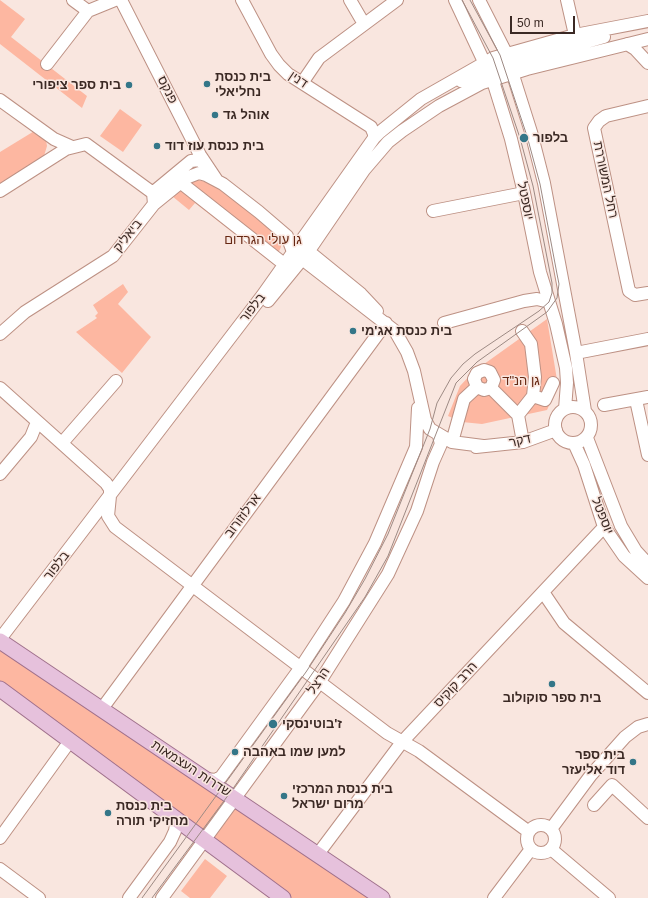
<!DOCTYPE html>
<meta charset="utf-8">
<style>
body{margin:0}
#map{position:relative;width:648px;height:898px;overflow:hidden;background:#f9e6df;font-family:Helvetica,sans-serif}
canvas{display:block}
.scale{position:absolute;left:510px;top:16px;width:65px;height:18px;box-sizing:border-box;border:2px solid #3b2924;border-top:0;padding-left:5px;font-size:12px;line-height:14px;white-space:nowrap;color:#3b2924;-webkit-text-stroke:3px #f9e6df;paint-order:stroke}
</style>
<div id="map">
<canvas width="648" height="898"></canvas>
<div class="scale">50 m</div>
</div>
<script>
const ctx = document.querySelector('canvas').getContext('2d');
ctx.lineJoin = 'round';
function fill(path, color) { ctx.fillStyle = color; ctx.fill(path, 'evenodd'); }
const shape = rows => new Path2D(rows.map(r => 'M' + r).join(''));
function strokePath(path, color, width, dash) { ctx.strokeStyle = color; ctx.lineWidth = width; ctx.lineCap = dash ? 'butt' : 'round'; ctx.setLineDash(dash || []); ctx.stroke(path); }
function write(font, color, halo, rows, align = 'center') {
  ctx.font = font + ' Helvetica,Heebo,sans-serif'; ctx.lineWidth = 3; ctx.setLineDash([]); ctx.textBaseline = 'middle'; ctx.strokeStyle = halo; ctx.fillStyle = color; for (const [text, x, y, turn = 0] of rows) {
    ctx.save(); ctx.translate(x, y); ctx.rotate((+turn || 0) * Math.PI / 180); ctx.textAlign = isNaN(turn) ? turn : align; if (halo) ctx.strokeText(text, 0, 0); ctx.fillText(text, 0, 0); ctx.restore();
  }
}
fill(shape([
 [0,0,25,19,11,37,87,96,82,108,0,44],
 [120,109,142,125,123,152,100,136],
 [36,130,46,140,47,146,44,156,0,185,0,152],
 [198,180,214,184,276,233,280,238,281,247,273,264,195,203,189,210,172,196,189,183],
 [123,284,128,292,118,304,151,337,122,373,76,332,97,318,95,316,98,313,93,305],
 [547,319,558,386,547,410,482,424,462,422,448,416,460,386,473,372],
 [0,648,371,898,289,898,0,684],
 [205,859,227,876,210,898,190,898,181,891]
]), '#fdb7a1');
const minor = shape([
 [73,0,88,11],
 [121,0,200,155,216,179],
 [242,0,271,54,279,65,288,74,371,127,374,134,374,138],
 [350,0,364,24],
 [455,0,493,81,511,139,524,193,540,272,556,324,566,368,567,383,565,409],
 [479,0,506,53,531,132,544,183,576,353,585,411],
 [567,0,575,35],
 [88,11,115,0],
 [627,44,635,49,648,63],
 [47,64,88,11],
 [461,81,510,64,604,37],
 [302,83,319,58,397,0],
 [0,100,54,139,72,147],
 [648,106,606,116,599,121,594,128,629,291,635,295,648,293],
 [180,182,284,264],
 [156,190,191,161,199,160,206,165],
 [0,191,66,149,86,144,153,193,154,204],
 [433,211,524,193],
 [302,246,361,294,377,311],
 [268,301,308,252,364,170,388,142,402,131,439,106,482,83,527,69,648,39],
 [444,323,524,301,537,299,549,302],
 [522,331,531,344,535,377,533,396,545,400,553,383],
 [0,334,25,312,113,256,154,204,186,178,199,173,206,175,223,184,259,212,287,236,293,252,395,331,407,352,414,371,425,420,430,429,452,442,483,446],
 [576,353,648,339],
 [0,388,106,483,110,489,110,496,108,516,115,527,387,733,419,751,529,832],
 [491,388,494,380,490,372,484,370,477,373,474,379,477,387,484,390,491,388,518,415,533,396],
 [636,400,648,455],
 [604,405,648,397],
 '555 425a18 18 0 1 1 36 0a18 18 0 1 1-36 0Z',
 [518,415,523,442],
 [587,438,621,526,636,551,648,564],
 [452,442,464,399,477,387],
 [62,443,116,381],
 [574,443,584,465,604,527,624,556,648,578],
 [476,447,523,442,556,430],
 [0,474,31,437,37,422],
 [543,592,564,623,648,693],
 [0,639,262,296,374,138,380,132,421,99,493,58,575,35,648,21],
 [101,710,386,323],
 [206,779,216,780,221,777,301,667,344,601,375,543,416,447,418,408],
 [594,805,612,785,648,818],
 '527 839a14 14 0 1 1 28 0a14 14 0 1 1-28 0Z',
 [551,829,591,775,625,737,638,727,648,724],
 [0,838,70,741],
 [551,849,609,898],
 [318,854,402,742,604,527],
 [0,869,39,898],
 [129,898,170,842,175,831,176,824,171,816],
 [162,898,319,683,388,574,417,511,433,462,441,444,439,436],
 [494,898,531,849]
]);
const major = shape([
 [0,641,382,898],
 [0,689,283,898]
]);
strokePath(minor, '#bd9184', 14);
strokePath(major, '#a0718c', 17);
strokePath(minor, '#fff', 12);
strokePath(major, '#e6c1dc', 15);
strokePath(shape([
 [142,898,306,672,345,613,365,579,388,534,430,429,437,403,451,378,463,364,475,354,539,311,549,302,552,293,552,283,533,186,520,138,493,58,462,0],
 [152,898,232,790,365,597,388,556,456,383,477,362,547,312,557,298,559,284,557,274,540,184,527,136,500,55,470,0]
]), '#9d8a84', 1);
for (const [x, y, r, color] of [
 [207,84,4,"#347688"],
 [129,85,4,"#347688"],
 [215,115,4,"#347688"],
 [524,138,5,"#347688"],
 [157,146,4,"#347688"],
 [353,331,4,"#347688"],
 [552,684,4,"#347688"],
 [273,724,5,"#347688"],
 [235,752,4,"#347688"],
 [633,762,4,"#347688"],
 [284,796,4,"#347688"],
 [108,813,4,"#347688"]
]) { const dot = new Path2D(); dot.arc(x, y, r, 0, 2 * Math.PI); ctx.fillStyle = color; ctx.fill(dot); strokePath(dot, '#f9e6df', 1.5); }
write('bold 13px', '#3b2924', '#f9e6df', [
 ["בית כנסת",215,77],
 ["נחליאלי",215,92],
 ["בית ספר ציפורי",121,85,"right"],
 ["אוהל גד",223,115],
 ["בלפור",533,138],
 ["בית כנסת עוז דוד",165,146],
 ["בית כנסת אג'מי",361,331],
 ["בית ספר סוקולוב",552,698,"center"],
 ["ז'בוטינסקי",282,724],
 ["למען שמו באהבה",243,752],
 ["בית ספר",625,755,"right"],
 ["דוד אליעזר",625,770,"right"],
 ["בית כנסת המרכזי",292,789],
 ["מרום ישראל",292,804],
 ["בית כנסת",116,806],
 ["מחזיקי תורה",116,821]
], 'left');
write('13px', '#3b2924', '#f9e6df', [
 ["דנין",298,80,34],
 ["פנקס",167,90,63],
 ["רחל המשוררת",605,180,78],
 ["יוספטל",525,201,78],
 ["ביאליק",128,236,-52],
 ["בלפור",253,308,-53],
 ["דקר",520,441,-13],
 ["ארלוזורוב",243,516,-53],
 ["יוספטל",602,516,68],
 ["בלפור",57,566,-52],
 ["הרצל",319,681,-56],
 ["הרב קוקיס",456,685,-47],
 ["שדרות העצמאות",191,769,33]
]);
write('13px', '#662712', '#f9e6df', [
 ["גן עולי הגרדום",263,240],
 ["גן הנ\"ד",521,381]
]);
</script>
